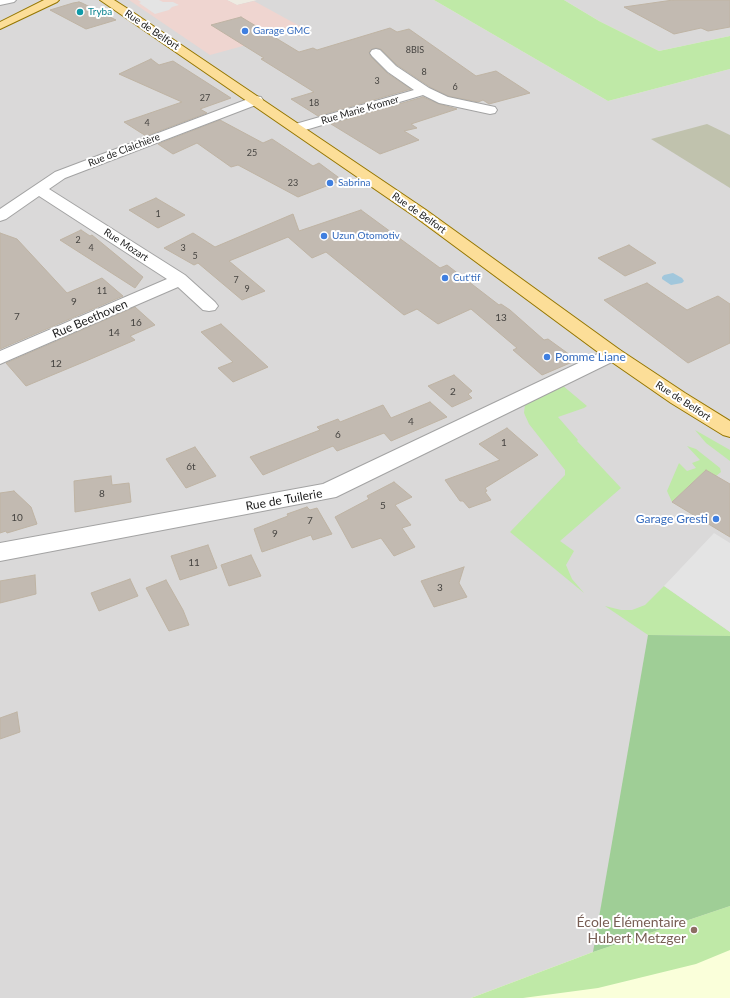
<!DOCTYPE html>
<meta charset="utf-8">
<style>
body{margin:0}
canvas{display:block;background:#eeebe2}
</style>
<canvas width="730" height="998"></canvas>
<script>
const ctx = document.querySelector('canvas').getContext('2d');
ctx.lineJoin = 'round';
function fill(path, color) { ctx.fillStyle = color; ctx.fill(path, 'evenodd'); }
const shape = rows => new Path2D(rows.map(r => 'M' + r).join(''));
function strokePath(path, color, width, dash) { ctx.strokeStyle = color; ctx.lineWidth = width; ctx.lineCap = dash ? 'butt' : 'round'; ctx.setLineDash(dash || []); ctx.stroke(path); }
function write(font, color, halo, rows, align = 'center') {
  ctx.font = font + ' Lato,sans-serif'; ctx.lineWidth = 4; ctx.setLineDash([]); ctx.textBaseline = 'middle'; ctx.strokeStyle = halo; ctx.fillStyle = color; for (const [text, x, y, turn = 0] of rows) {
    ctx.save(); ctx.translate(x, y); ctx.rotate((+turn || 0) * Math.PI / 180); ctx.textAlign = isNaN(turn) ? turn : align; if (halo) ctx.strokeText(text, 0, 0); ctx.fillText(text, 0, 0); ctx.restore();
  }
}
fill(shape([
 [0,0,227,0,237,5,257,0,434,0,608,101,730,69,730,998,0,998],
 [564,0,730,0,730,36,659,51,599,21]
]), '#dad9d9');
fill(shape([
 [129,0,227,0,237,5,254,1,305,29,210,55]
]), '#efd5d0');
fill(shape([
 [730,906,730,998,471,998,593,952]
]), '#faffda');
fill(shape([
 [707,124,730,135,730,188,651,139]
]), '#c0c2ad');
fill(shape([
 [434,0,564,0,599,21,659,51,730,36,730,69,608,101],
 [562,385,587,406,584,408,558,417,578,440,577,441,621,488,560,541,574,551,566,565,572,579,584,593,510,532,565,475,565,470,529,424,524,413,525,404],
 [695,430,730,450,730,461,706,443],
 [687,446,696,449,720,468,721,472,716,476,706,470,672,502,667,491,679,463,687,471,696,468,692,463,700,460],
 [664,586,730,632,730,636,648,635,605,606,621,610,632,610,645,605],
 [730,906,730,950,696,964,598,988,523,998,471,998,593,952]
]), '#bfe9a7');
fill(shape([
 [648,635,730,636,730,906,593,952]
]), '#9fce96');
fill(shape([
 [138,0,159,0,163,2,173,2,179,5,172,7,169,10,155,14,139,3,141,2],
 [714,533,730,543,730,632,664,586]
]), '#e4e4e4');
fill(shape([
 [673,273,682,278,684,281,682,283,671,285,662,279,662,277,664,275]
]), '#a1c7dc');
const building = shape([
 [673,0,730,0,730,27,708,31,701,28,674,34,624,7,673,0],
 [79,2,82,3,116,20,86,29,50,10,73,3,79,2],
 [241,17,299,52,313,48,317,50,390,28,397,32,409,29,476,76,496,71,530,93,489,104,483,100,478,102,448,96,430,87,397,65,381,49,376,48,372,49,369,52,371,57,387,73,411,89,318,116,291,99,314,92,261,59,264,58,211,25,241,17],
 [151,59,159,65,173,61,231,98,200,109,207,113,146,136,124,122,182,102,119,74,151,59],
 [423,97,439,104,457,109,411,124,417,128,404,131,419,140,380,154,331,124,423,97],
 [220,120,263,143,272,139,313,166,319,163,342,180,298,197,238,165,231,167,197,143,173,154,158,144,220,120],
 [156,198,185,215,158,228,129,210,156,198],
 [361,210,440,268,447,265,499,305,501,304,510,310,544,340,548,339,577,360,542,375,513,350,517,348,471,309,438,324,417,309,404,315,326,252,312,258,288,237,229,261,265,291,242,300,198,263,194,265,164,248,193,233,215,247,293,214,299,231,361,210],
 [81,230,90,236,92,235,143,277,135,288,60,240,81,230],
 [0,233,17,239,67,293,102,278,123,296,0,349,0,233],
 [629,245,656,263,625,276,598,258,629,245],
 [647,283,687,310,718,296,730,304,730,343,688,363,604,300,647,283],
 [135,307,155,325,130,336,135,340,86,361,26,386,6,363,135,307],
 [221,324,268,367,233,382,218,368,233,362,201,332,221,324],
 [454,375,472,391,468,394,472,398,452,407,428,386,454,375],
 [430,402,447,417,391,441,384,433,337,451,333,446,263,475,250,457,320,430,317,427,338,419,340,422,383,405,391,418,430,402],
 [507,428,538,455,485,488,487,491,485,492,491,500,469,508,463,501,460,501,445,480,500,460,479,444,507,428],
 [195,447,216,476,186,488,166,459,195,447],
 [706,470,730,484,730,537,672,502,706,470],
 [111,476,112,485,129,483,131,502,75,512,74,481,111,476],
 [394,482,412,497,395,505,411,525,402,528,415,547,394,556,381,538,352,548,335,517,369,499,367,496,394,482],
 [14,491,31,507,37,524,7,533,6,531,0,533,0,493,14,491],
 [307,507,310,510,317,508,332,534,313,540,311,535,262,552,254,529,288,516,287,514,307,507],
 [208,545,217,568,180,580,171,556,208,545],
 [251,555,261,576,229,586,221,565,251,555],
 [464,567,459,583,467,597,434,607,421,581,464,567],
 [35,575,36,594,0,603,0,581,35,575],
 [130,579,138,596,99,611,91,593,130,579],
 [166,580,183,610,189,625,169,631,146,588,166,580],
 [17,712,20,732,0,739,0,718,17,712]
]);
fill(building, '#c2bab1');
strokePath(building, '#bfb4a4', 1);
const minor = shape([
 [376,49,380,50,396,66,429,88,448,97,495,107,497,110,495,113,490,114,439,103,423,95,302,131,297,132,292,131,290,128,292,125,414,90,388,72,372,56,370,53,372,50,376,49],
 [256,96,261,97,263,100,261,103,65,178,49,189,185,275,215,302,218,306,215,310,209,311,203,310,178,287,0,364,0,351,167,279,39,196,6,219,0,221,0,209,55,172,256,96],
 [613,348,620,350,622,354,620,358,336,497,0,561,0,543,323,484,606,350,613,348]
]);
const tertiary = shape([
 [0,0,16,0,14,2,0,5,0,0]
]);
const primary = shape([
 [44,0,59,0,57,2,0,29,0,22,44,0],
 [100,0,114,0,125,7,426,210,620,350,685,393,730,421,730,437,723,435,671,403,606,358,414,216,100,0]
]);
strokePath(minor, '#a3a3a3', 2);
strokePath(tertiary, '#a3a3a3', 2);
strokePath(primary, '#957600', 2);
fill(minor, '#fff');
fill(tertiary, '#fff');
fill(primary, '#fcde98');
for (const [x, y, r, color] of [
 [80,12,4,"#0f9aa8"],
 [245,31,4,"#3f7fe0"],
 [330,183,4,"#3f7fe0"],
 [324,236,4,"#3f7fe0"],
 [445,278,4,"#3f7fe0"],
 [547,357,4,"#3f7fe0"],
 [716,519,4,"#3f7fe0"],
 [694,930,4,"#8d6e63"]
]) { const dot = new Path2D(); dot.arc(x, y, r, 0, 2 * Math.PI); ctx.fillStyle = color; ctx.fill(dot); strokePath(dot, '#fff', 1.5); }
write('9px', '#464441', null, [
 ["8BIS",415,50],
 ["8",424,72],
 ["3",377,81],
 ["6",455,87],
 ["27",205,98],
 ["18",314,103],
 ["4",147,123],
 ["25",252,153],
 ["23",293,183],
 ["1",158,214],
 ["2",78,240],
 ["4",91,248],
 ["3",183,248],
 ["5",195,256],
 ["7",236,280],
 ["9",247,289],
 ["11",102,291]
]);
write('10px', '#0d838f', '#fff', [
 ["Tryba",88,12]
], 'left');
write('10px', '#1c1c1c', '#fff', [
 ["Rue de Belfort",152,30,34],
 ["Rue Marie Kromer",360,110,-16],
 ["Rue de Claichière",124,150,-21],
 ["Rue de Belfort",419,213,35],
 ["Rue Mozart",126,245,33],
 ["Rue de Belfort",683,401,33]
]);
write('10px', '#366cbe', '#fff', [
 ["Garage GMC",253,31],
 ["Sabrina",338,183],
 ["Uzun Otomotiv",332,236],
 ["Cut'tif",453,278]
], 'left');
write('10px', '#464441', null, [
 ["9",74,302],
 ["7",17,317],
 ["13",501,318],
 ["16",136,323],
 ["14",114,333],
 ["12",56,364],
 ["2",453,392],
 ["4",411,422],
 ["6",338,435],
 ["1",504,443],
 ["6t",191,467],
 ["8",102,494],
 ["5",383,506],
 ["10",17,518],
 ["7",310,521],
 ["9",275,534],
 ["11",194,563],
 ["3",440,588]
]);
write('12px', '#1c1c1c', '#fff', [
 ["Rue Beethoven",90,319,-23],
 ["Rue de Tuilerie",284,500,-10]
]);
write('12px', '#366cbe', '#fff', [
 ["Pomme Liane",555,357],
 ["Garage Gresti",708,519,"right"]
], 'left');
write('14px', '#785e54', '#fff', [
 ["École Élémentaire",686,922],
 ["Hubert Metzger",686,938]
], 'right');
</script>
